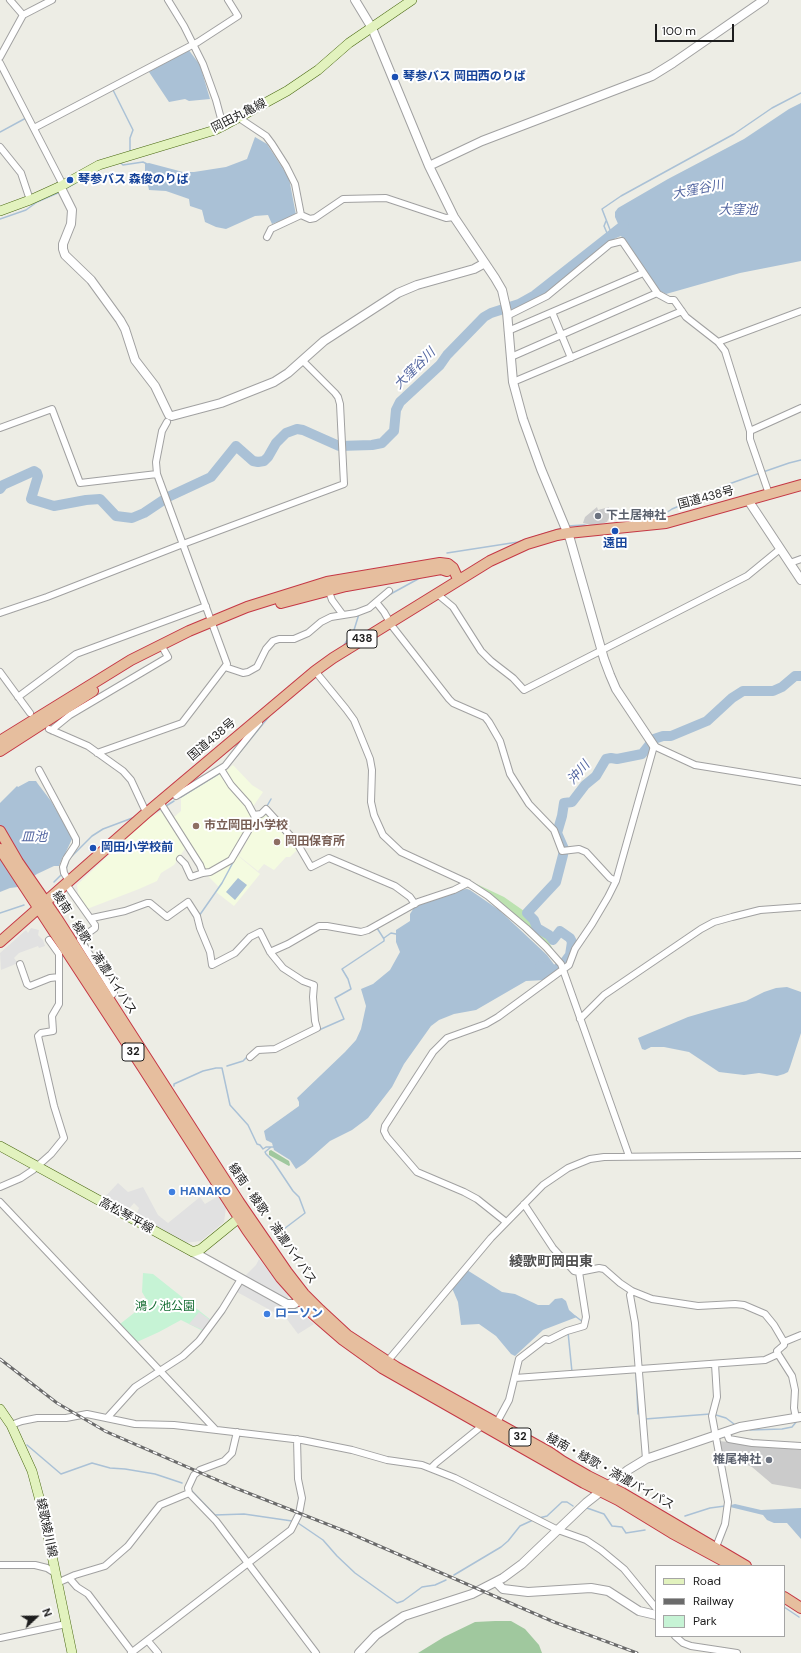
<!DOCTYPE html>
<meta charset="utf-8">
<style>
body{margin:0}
#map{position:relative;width:801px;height:1653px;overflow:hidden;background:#edede5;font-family:"DM Sans",sans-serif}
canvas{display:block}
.legend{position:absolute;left:655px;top:1565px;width:130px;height:72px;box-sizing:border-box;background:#fff;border:1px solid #a5a5a5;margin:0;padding:5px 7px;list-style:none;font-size:12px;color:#1d1d1d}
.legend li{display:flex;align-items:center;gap:8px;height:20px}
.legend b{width:20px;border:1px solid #a5a5a5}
.north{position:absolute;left:16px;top:1597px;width:40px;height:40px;-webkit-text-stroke:3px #fff;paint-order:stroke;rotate:68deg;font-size:11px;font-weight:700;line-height:16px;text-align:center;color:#1d1d1d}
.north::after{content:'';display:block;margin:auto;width:14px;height:18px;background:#1d1d1d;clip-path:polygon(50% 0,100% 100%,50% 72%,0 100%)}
.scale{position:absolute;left:655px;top:24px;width:79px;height:18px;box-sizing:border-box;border:2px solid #1d1d1d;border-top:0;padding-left:5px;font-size:12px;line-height:14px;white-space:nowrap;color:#1d1d1d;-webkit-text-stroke:3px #fff;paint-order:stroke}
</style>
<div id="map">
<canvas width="801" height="1653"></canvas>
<ul class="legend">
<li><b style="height:5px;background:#e2f2be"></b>Road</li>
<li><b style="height:5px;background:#6b6b6b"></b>Railway</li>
<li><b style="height:11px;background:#c6f3d5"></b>Park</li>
</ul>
<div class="north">N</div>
<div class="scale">100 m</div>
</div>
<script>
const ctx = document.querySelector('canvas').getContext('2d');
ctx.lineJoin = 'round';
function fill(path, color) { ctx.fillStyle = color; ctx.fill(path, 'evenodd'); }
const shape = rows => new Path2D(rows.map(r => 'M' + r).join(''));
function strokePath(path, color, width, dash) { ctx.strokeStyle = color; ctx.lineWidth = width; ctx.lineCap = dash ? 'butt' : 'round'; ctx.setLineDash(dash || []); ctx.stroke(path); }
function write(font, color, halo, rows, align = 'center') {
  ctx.font = font + ' "DM Sans","Noto Sans JP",sans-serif'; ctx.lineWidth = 4; ctx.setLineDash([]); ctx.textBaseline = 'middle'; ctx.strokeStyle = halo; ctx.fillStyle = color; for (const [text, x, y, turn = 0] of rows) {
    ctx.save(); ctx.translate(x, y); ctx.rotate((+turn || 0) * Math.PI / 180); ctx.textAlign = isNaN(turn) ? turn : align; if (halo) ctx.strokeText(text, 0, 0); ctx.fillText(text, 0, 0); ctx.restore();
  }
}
fill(shape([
 [233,765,252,785,263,792,252,808,260,813,237,855,260,874,234,906,216,892,219,887,208,876,173,818,181,811,181,798,224,771,225,772],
 [163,810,186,847,174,865,161,873,157,881,139,889,87,909,78,893,77,885,147,819],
 [263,814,267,814,298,849,290,857,286,857,274,870,264,864,258,871,239,856,255,826]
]), '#f4fbe0');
fill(shape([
 [597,507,598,510,609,507,609,518,607,522,595,526,583,523,585,517],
 [719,1441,801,1450,801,1489,772,1484,752,1467,722,1453]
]), '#cbcbcb');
fill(shape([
 [466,879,504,897,524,911,534,921,537,928,544,933,556,955,519,918,499,901]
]), '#bce2b0');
fill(shape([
 [271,1150,289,1161,290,1165,289,1166,269,1155,269,1151],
 [495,1621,511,1621,525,1629,539,1645,542,1653,418,1653,444,1637,475,1622]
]), '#a0c89e');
fill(shape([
 [143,1273,153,1274,211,1320,203,1331,181,1320,159,1332,137,1342,120,1324,148,1302,142,1292]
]), '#c6f3d5');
fill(shape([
 [31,928,39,930,38,935,43,940,45,946,39,948,38,946,19,953,14,958,18,963,1,970,0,953,26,930,28,933],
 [118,1183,128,1192,143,1187,158,1215,168,1223,200,1197,205,1204,218,1196,226,1208,224,1222,201,1241,184,1243,135,1217,139,1208,134,1203,126,1212,102,1200],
 [259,1259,289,1296,286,1300,244,1277,256,1265],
 [241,1284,244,1284,307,1318,314,1324,298,1334,286,1318,288,1316,286,1314,281,1316,237,1292],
 [199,1312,210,1320,203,1330,189,1324]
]), '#e1e1e1');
fill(shape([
 [188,49,200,65,210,99,189,101,185,99,169,102,149,72],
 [801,103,801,261,740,273,666,294,660,291,621,236,616,238,613,230,619,226,615,217,615,212,618,208,668,179,744,139,789,109],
 [255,137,267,144,289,178,296,215,272,224,268,215,255,216,226,229,216,227,205,222,202,210,190,206,189,199,166,191,149,190,145,171,145,164,149,163,183,172,194,172,226,167,247,159],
 [29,781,36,781,38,784,51,801,70,834,72,839,65,854,67,855,66,857,63,856,59,866,54,866,37,874,18,887,10,888,0,892,0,803,17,786,18,787],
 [238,878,247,885,235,900,226,892],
 [467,889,470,890,499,910,547,955,556,967,550,971,553,975,545,980,526,981,476,1010,454,1014,439,1020,431,1026,404,1064,392,1087,368,1118,352,1130,330,1141,305,1163,296,1169,290,1160,274,1150,272,1143,266,1140,264,1131,299,1106,299,1102,297,1098,345,1052,356,1040,361,1029,366,1006,361,989,373,984,390,970,400,952,396,942,396,930,410,921,410,914,415,906,459,890],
 [787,987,801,992,801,1033,790,1067,788,1072,784,1074,777,1076,759,1073,744,1075,719,1072,689,1052,664,1047,651,1047,645,1050,642,1049,638,1038,688,1017,712,1010,746,1001,764,992,776,988],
 [467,1270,502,1292,515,1294,538,1305,549,1305,555,1299,562,1298,566,1301,569,1310,577,1317,543,1330,515,1356,511,1354,496,1336,479,1324,461,1325,458,1302,452,1288],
 [735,1504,761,1510,801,1508,801,1539,787,1523,774,1523,767,1520,763,1515,730,1507,731,1505]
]), '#aac1d6');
strokePath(shape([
 [113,90,133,130,130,138,130,152],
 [0,132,26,118],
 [120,162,123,165,143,162,147,164],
 [65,189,86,177],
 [0,219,26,210,37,202,60,192],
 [606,221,604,226,607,233,612,235],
 [612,235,602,209,621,196,734,134,772,108,801,93],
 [763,472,789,463,801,460],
 [652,519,657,519,672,509,711,493,726,485,760,473],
 [624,522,644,520],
 [567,526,584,525,589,526],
 [447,553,518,542,562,528],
 [387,596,418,579],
 [344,645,354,630,359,614],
 [298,691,312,680],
 [227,768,271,714],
 [181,797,220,773],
 [166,806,174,801],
 [267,806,271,799],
 [155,812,162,808],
 [66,869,69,859,92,836,103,829,135,817],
 [54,882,61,875],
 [0,913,24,905],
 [199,916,222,883,237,855],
 [384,938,391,933,396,934],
 [319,1030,344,1019,335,998,351,989,348,979,342,969,384,941,384,939,377,928],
 [227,1066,243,1061,248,1056],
 [174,1086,174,1084,203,1071,216,1068,222,1068,230,1105,248,1125,257,1144,260,1145,263,1149,266,1147,271,1147],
 [275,1147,271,1147,265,1152,266,1154,273,1161,293,1191,299,1197,305,1213,276,1235],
 [575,1316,583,1322],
 [568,1332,572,1372],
 [636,1373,638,1414],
 [716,1415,726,1418,734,1424],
 [645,1419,710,1414],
 [750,1430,782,1429,792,1427,797,1421],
 [27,1445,61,1474,92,1463,110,1468,125,1469,155,1474,182,1483],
 [190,1489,215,1515,244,1514,292,1521],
 [587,1508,604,1514,612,1526,622,1527,626,1533,645,1530],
 [685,1516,710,1508,725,1506],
 [539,1518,547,1516,562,1502,567,1502,573,1506],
 [298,1523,323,1540,337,1556,355,1573,397,1603,403,1601,422,1587,435,1585,446,1580],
 [454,1575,501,1547,508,1541,520,1526,533,1520],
 [784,1607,799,1617]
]), '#aac1d6', 1.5);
strokePath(shape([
 [0,489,3,485,34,471,37,473,38,476,31,499,54,506,86,500,100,499,116,516,132,518,144,513,168,497,211,477,236,446,253,461,258,462,264,461,268,457,276,443,286,433,297,429,303,430,339,446,372,445,382,443,394,431,396,410,400,402,440,365,447,355,484,317,491,313,519,304,535,295,624,225],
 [564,963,570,955,572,942,570,938,560,931,553,940,549,935,537,928,534,920,527,913,556,882,563,855,564,849,557,833,562,816,564,803,572,802,585,785,596,776,606,759,611,758,617,759,642,754,654,739,663,736,671,736,707,721,732,698,743,691,773,691,782,687,795,676,801,676],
 [540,966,554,971,558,968]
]), '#aac1d6', 10);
const minor = shape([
 [10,0,23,15],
 [168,0,184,26,203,64,216,100,223,126],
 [0,57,23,15,52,0],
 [0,63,63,185],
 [239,118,266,136,272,144,286,166,295,184,301,215],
 [34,128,198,42,238,16,228,0],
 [0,147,21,173,30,200],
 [301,215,310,219,315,218,343,199,386,198,446,218,454,217],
 [267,237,271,229,301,215],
 [552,312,571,358],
 [507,316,547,296,610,244,622,241,658,294,669,300,674,300,686,317,718,342,725,351,750,431,750,439,769,494],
 [508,331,643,273],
 [718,342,801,311],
 [511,357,657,293],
 [513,382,682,311],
 [0,428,52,409,80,483,157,474],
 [750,431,801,408],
 [790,563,801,559],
 [328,589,332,600,343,615],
 [436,593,453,607,481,651,491,661,513,678,524,690,747,576,780,549],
 [376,602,389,591],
 [0,613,47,597,183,544,344,484,340,404,338,397,335,393,302,360],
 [225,667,243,673,248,672,257,667,266,649,273,641,279,639,294,639,308,633,321,622,331,617,356,613,369,608,376,602,384,612,392,626,449,699,453,703,485,717,489,722,500,741,510,774,529,804,554,830,562,851,579,849,586,852,610,878,616,881],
 [315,671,346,709,354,720,359,732,370,759,372,770,371,802,374,815,383,835,401,852,468,883,488,896,526,928,546,947,561,964,629,1156],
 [0,672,30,713],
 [18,697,76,654,206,606],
 [49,729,88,746,123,771,131,780,145,810,144,815],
 [53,731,54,728,70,715,168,657,164,650],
 [97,753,182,723,227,664,157,474,156,462,162,431,167,422],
 [39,770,76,839,76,844,66,859,63,867,64,873,69,881],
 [172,791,176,796,225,766,259,723],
 [160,802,200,865,203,873,191,877,185,864,180,859],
 [254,815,261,814,266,809,297,843,311,867,329,858,395,886,410,897,415,904],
 [203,873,210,872,231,860,254,821,255,817,248,804,231,785,221,769],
 [66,884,95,925,95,928,80,939,114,993,112,995],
 [92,918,125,911,147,903,150,903,167,917,188,902,197,916,200,928,210,952,212,965,235,953,250,937,260,932,270,952,283,968,303,981,314,985,313,997,315,1021,317,1028,275,1049,258,1050,250,1057],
 [270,952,288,944,319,926,327,926,361,932,368,930,418,902,454,890,468,883],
 [20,964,27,984,30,986,50,978,59,977],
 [580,1019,604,995,701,929,714,922,732,917,760,910,801,907],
 [0,1187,21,1178,33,1170,51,1154,64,1138,54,1106,38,1036,41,1033,53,1031,52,1016,59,1004,59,954,49,940],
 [0,1202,215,1429],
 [524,1204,553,1248,574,1271,579,1272,599,1268,604,1269,620,1283,632,1291,652,1299,698,1306,735,1304,744,1305,765,1314,774,1325,784,1342],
 [506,1222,477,1199,464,1192,417,1172,387,1137,384,1131,385,1126,433,1052,447,1038,486,1024,498,1017,569,965,575,949,592,924,608,897,616,881,654,746,695,765,801,782],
 [632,1291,630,1295,635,1323,646,1459],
 [778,1354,792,1376,795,1390,794,1408,796,1418],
 [386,1363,491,1238,543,1185,568,1168,590,1159,604,1157,801,1155],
 [715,1364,717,1397,712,1416,728,1502,725,1524,716,1547],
 [515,1378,765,1360,778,1354,777,1351,784,1345,784,1342,801,1335],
 [107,1418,135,1387,183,1356,199,1341,222,1310,241,1279],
 [496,1424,509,1400,519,1359,545,1339,549,1340,567,1331,584,1326,586,1317,579,1272],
 [11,1425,22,1421,37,1418,66,1418,87,1414,135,1424,174,1425,302,1440,352,1450,387,1460,422,1465,455,1478,558,1530,586,1540,601,1550,624,1569,656,1608],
 [726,1431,729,1439,752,1443,801,1446],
 [431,1468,436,1463,483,1425],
 [189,1493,188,1488,194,1475,200,1470,224,1461,232,1453,237,1432],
 [0,1565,35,1565,47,1568,55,1573],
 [70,1579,77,1587,88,1594,132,1652],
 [57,1583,75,1575,105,1566,128,1546,160,1505,189,1493,216,1521,316,1653],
 [675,1636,683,1643,691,1646,737,1653],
 [0,1638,66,1624],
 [148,1641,158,1653],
 [131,1653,291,1530,299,1514,302,1498,298,1479,297,1439]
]);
const tertiary = shape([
 [355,0,372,28,429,166,454,217,495,278,502,290,507,312,513,382,523,419,541,469,570,539,604,659,610,675,616,689,654,746],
 [429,166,482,141,652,76,673,63,764,0],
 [60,186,72,210,71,224,63,244,63,249,65,255,91,280,120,320,125,329,135,360,155,386,167,411,169,415,172,416,221,403,274,382,288,373,324,341,398,293,417,285,474,269,485,263],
 [748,500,801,580],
 [193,1252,287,1304,294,1304,300,1300],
 [496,1582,503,1589,528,1592,591,1588,608,1591,639,1611,656,1615],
 [359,1653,376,1635,404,1616,472,1594,503,1578,522,1564,586,1503,628,1470,646,1459,740,1427,801,1417]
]);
const secondary = shape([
 [0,211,30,200,63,185,99,165,215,130,223,126,287,91,318,70,349,43,412,0],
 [0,1146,193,1252,201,1249,244,1214],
 [0,1409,11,1425,32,1471,43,1512,72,1653]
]);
const trunk = shape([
 [281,603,346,586,441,569,447,571],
 [0,741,131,660,189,631,247,607,327,582,440,563,448,564,453,568,458,579],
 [0,751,93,691],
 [0,831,18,862,56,917,239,1202,287,1272,304,1294,320,1310,347,1335,396,1367,549,1452,562,1461,588,1476,622,1493,746,1566],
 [0,849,143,1068,247,1230,281,1278,313,1314,343,1340,382,1368,584,1483,618,1500,672,1533,733,1566],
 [0,942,144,815,315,671,333,658,490,561,527,544,557,535,568,533,666,523,801,485],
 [784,1597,801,1608]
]);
strokePath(minor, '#a1a1a1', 8);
strokePath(tertiary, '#a1a1a1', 10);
strokePath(secondary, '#496811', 10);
strokePath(trunk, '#c53845', 12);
strokePath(minor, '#fff', 6);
strokePath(tertiary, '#fff', 8);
strokePath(secondary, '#e2f2be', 9);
strokePath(trunk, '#e6be9e', 10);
const rail = shape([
 [0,1359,57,1403,105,1431,238,1489,347,1532,554,1622,637,1653]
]);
strokePath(rail, '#6b6b6b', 3);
strokePath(rail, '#fff', 1.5, [4.5]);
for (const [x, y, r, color] of [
 [395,77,4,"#1a4fb4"],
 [70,180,4,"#1a4fb4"],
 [598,516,4,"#6b7280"],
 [615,531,4,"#1a4fb4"],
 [196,826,4,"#8d6e63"],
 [277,842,4,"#8d6e63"],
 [93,848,4,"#1a4fb4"],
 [172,1192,4,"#3f7fe0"],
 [267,1314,4,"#3f7fe0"],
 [769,1460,4,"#6b7280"]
]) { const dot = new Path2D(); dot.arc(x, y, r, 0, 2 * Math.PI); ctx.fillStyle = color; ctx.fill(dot); strokePath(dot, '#fff', 1.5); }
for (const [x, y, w] of [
 [362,639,30],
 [133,1052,22],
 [520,1437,22]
]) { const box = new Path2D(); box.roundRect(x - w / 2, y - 9, w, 18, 3); ctx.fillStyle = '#fff'; ctx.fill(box); strokePath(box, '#1d1d1d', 1); }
write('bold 11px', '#1d1d1d', null, [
 ["438",362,639],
 ["32",133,1052],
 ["32",520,1437]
]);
write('bold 12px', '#164399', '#fff', [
 ["琴参バス 岡田西のりば",403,77],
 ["琴参バス 森俊のりば",78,180],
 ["遠田",615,544,"center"],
 ["岡田小学校前",101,848]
], 'left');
write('12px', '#1d1d1d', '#fff', [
 ["岡田丸亀線",239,116,-27],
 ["国道438号",706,498,-15],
 ["国道438号",212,740,-40],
 ["綾南・綾歌・満濃バイパス",94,953,57],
 ["高松琴平線",126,1216,29],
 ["綾南・綾歌・満濃バイパス",272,1224,55],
 ["綾南・綾歌・満濃バイパス",610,1472,29],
 ["綾歌綾川線",46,1528,78]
]);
write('bold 12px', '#5b616d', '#fff', [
 ["下土居神社",606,516],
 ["椎尾神社",761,1460,"right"]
], 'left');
write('bold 12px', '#785e54', '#fff', [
 ["市立岡田小学校",204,826],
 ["岡田保育所",285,842]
], 'left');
write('bold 12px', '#366cbe', '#fff', [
 ["HANAKO",180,1192],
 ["ローソン",275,1314]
], 'left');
write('12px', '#186f35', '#fff', [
 ["鴻ノ池公園",165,1307]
]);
write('italic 13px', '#5568a2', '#fff', [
 ["大窪谷川",698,190,-11],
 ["大窪池",738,211],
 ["大窪谷川",415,369,-45],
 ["沖川",579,773,-49],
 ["皿池",34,838]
]);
write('bold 14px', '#505050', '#fff', [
 ["綾歌町岡田東",551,1262]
]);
</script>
